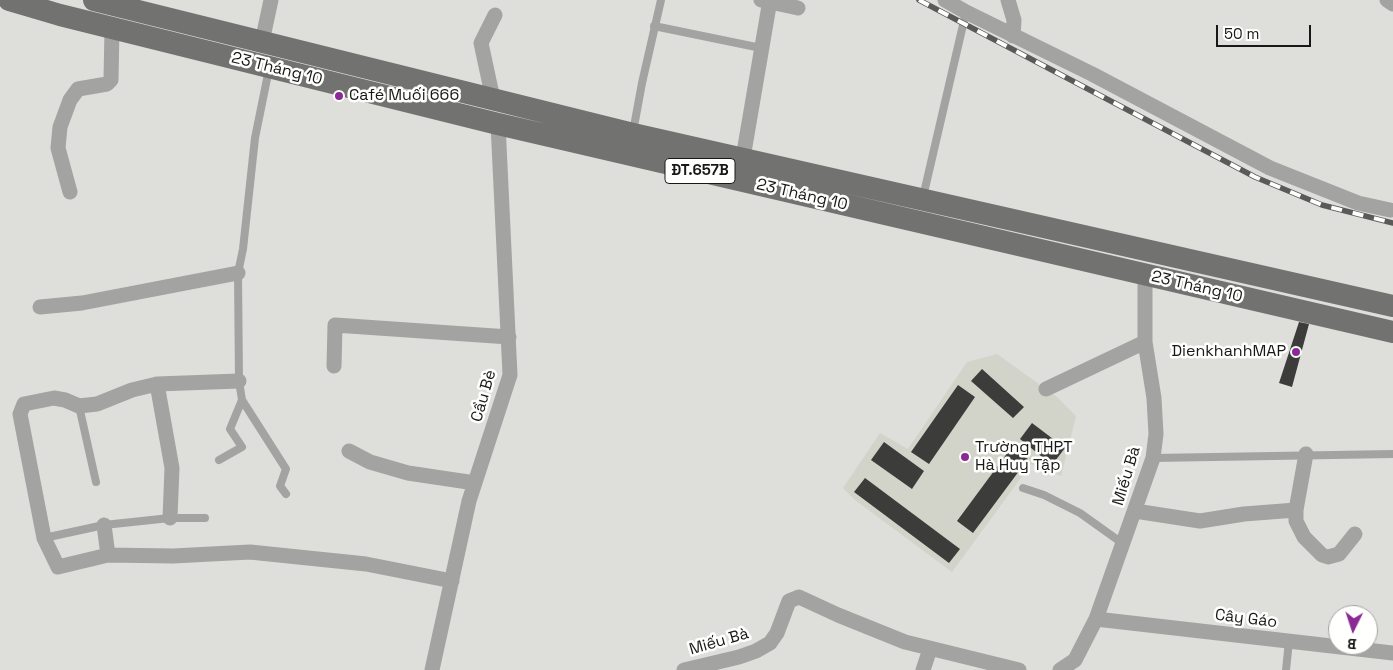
<!DOCTYPE html>
<meta charset="utf-8">
<style>
body{margin:0}
#map{position:relative;width:1393px;height:670px;overflow:hidden;background:#dededb;font-family:"Space Grotesk",sans-serif}
canvas{display:block}
.north{position:absolute;left:1328px;top:605px;width:50px;height:50px;box-sizing:border-box;background:#fffffe;border:1px solid #a3a3a2;border-radius:50%;rotate:184deg;font-size:14px;font-weight:700;line-height:20px;text-align:center;color:#181817}
.north::after{content:'';display:block;margin:auto;width:18px;height:22px;background:#8a2b95;clip-path:polygon(50% 0,100% 100%,50% 72%,0 100%)}
.scale{position:absolute;left:1216px;top:25px;width:95px;height:22px;box-sizing:border-box;border:2px solid #181817;border-top:0;padding-left:6px;font-size:15px;line-height:18px;white-space:nowrap;color:#181817;-webkit-text-stroke:4px #fffffe;paint-order:stroke}
</style>
<div id="map">
<canvas width="1393" height="670"></canvas>
<div class="north">B</div>
<div class="scale">50 m</div>
</div>
<script>
const ctx = document.querySelector('canvas').getContext('2d');
ctx.lineJoin = 'round';
function fill(path, color) { ctx.fillStyle = color; ctx.fill(path, 'evenodd'); }
const shape = rows => new Path2D(rows.map(r => 'M' + r).join(''));
function strokePath(path, color, width, dash) { ctx.strokeStyle = color; ctx.lineWidth = width; ctx.lineCap = dash ? 'butt' : 'round'; ctx.setLineDash(dash || []); ctx.stroke(path); }
function write(font, color, halo, rows, align = 'center') {
  ctx.font = font + ' "Space Grotesk",sans-serif'; ctx.lineWidth = 5; ctx.setLineDash([]); ctx.textBaseline = 'middle'; ctx.strokeStyle = halo; ctx.fillStyle = color; for (const [text, x, y, turn = 0] of rows) {
    ctx.save(); ctx.translate(x, y); ctx.rotate((+turn || 0) * Math.PI / 180); ctx.textAlign = isNaN(turn) ? turn : align; if (halo) ctx.strokeText(text, 0, 0); ctx.fillText(text, 0, 0); ctx.restore();
  }
}
fill(shape([
 [997,354,1057,397,1076,416,1061,476,1031,464,952,572,855,500,843,488,880,433,908,449,967,362]
]), '#d2d3c9');
fill(shape([
 [1299,322,1309,324,1292,387,1279,383],
 [982,369,1024,407,1013,418,971,381],
 [958,385,975,397,929,464,911,452],
 [1032,423,1065,448,1052,465,1020,439],
 [884,442,924,471,912,489,871,460],
 [1011,448,1028,459,973,533,957,521],
 [865,478,960,549,949,563,854,492]
]), '#3c3c3a');
strokePath(shape([
 [654,26,761,48],
 [633,132,642,83,661,0],
 [923,197,966,12],
 [242,400,286,469,280,486,286,494],
 [79,406,96,482],
 [1153,458,1393,454],
 [219,460,242,447,230,429,242,400,239,381,238,273,243,249,255,138,269,69],
 [1023,488,1044,495,1080,513,1122,543],
 [44,538,104,525,170,518,205,518],
 [1286,670,1289,641]
]), '#a3a3a2', 8);
strokePath(shape([
 [761,0,798,8],
 [945,0,966,12,1092,74,1270,168,1358,203,1390,210],
 [1008,0,1014,20,1013,36],
 [1387,0,1393,4],
 [262,42,271,0],
 [493,99,481,43,495,15],
 [743,158,770,0],
 [70,192,58,148,60,127,70,100,78,89,107,84,111,80,112,28],
 [40,307,82,303,238,273],
 [334,366,335,325,509,337],
 [239,381,157,384,132,390,97,404,79,406,65,400,54,398,24,404,20,414,44,538,58,567,108,555,173,556,250,552,366,564,452,581],
 [157,384,172,468,170,518],
 [1046,389,1145,342],
 [349,451,370,462,408,473,475,483],
 [1296,510,1306,454],
 [1135,511,1200,521,1244,514,1296,510,1296,521,1304,537,1322,555,1328,557,1339,554,1355,534],
 [104,525,108,555],
 [1096,619,1393,653],
 [432,670,469,501,510,375,498,124],
 [684,670,739,657,756,651,770,643,777,633,789,601,799,597,838,615,905,642,1019,670],
 [923,670,930,649],
 [1060,670,1075,660,1096,619,1153,458,1156,434,1154,398,1145,342,1145,275]
]), '#a3a3a2', 15);
strokePath(shape([
 [9,0,60,15,498,124,1393,332],
 [94,0,633,134,1393,306]
]), '#727270', 22);
const rail = shape([
 [919,0,1255,177,1322,205,1393,223]
]);
strokePath(rail, '#5a5a58', 5.5);
strokePath(rail, '#fffffe', 4, [11]);
for (const [x, y, r, color] of [
 [339,96,5,"#8a2b95"],
 [1296,352,5,"#8a2b95"],
 [965,457,5,"#8a2b95"]
]) { const dot = new Path2D(); dot.arc(x, y, r, 0, 2 * Math.PI); ctx.fillStyle = color; ctx.fill(dot); strokePath(dot, '#fffffe', 2); }
for (const [x, y, w] of [
 [700,171,70]
]) { const box = new Path2D(); box.roundRect(x - w / 2, y - 12.5, w, 25, 4); ctx.fillStyle = '#fffffe'; ctx.fill(box); strokePath(box, '#181817', 1); }
write('bold 15px', '#181817', null, [
 ["ĐT.657B",700,171]
]);
write('16px', '#181817', '#fffffe', [
 ["23 Tháng 10",277,69,14],
 ["23 Tháng 10",802,195,13],
 ["23 Tháng 10",1197,287,13],
 ["Cầu Bè",484,396,-74],
 ["Miếu Bà",1127,476,-73],
 ["Cây Gáo",1246,619,7],
 ["Miếu Bà",719,642,-16]
]);
write('16px', '#181817', '#fffffe', [
 ["Café Muối 666",349,96],
 ["DienkhanhMAP",1286,352,"right"],
 ["Trường THPT",975,448],
 ["Hà Huy Tập",975,466]
], 'left');
</script>
